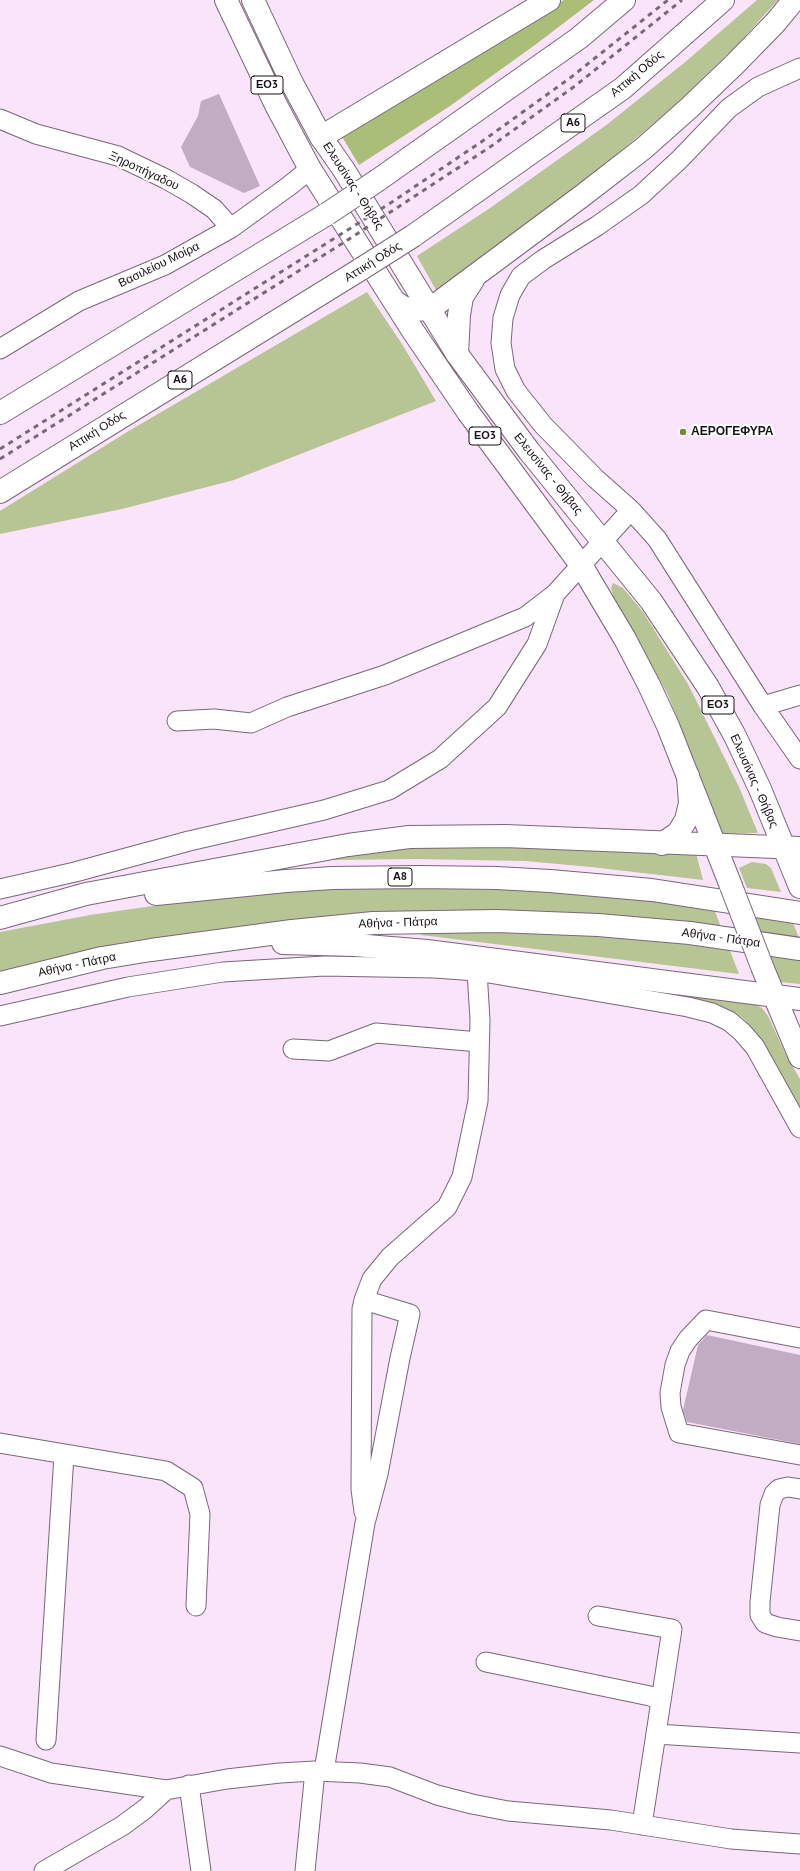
<!DOCTYPE html>
<meta charset="utf-8">
<style>
body{margin:0}
canvas{display:block;background:#fae4fa}
</style>
<canvas width="800" height="1871"></canvas>
<script>
const ctx = document.querySelector('canvas').getContext('2d');
ctx.lineJoin = 'round';
function fill(path, color) { ctx.fillStyle = color; ctx.fill(path, 'evenodd'); }
const shape = rows => new Path2D(rows.map(r => 'M' + r).join(''));
function strokePath(path, color, width, dash) { ctx.strokeStyle = color; ctx.lineWidth = width; ctx.lineCap = dash ? 'butt' : 'round'; ctx.setLineDash(dash || []); ctx.stroke(path); }
function write(font, color, halo, rows, align = 'center') {
  ctx.font = font + ' "PT Sans",sans-serif'; ctx.lineWidth = 4; ctx.setLineDash([]); ctx.textBaseline = 'middle'; ctx.strokeStyle = halo; ctx.fillStyle = color; for (const [text, x, y, turn = 0] of rows) {
    ctx.save(); ctx.translate(x, y); ctx.rotate((+turn || 0) * Math.PI / 180); ctx.textAlign = isNaN(turn) ? turn : align; if (halo) ctx.strokeText(text, 0, 0); ctx.fillText(text, 0, 0); ctx.restore();
  }
}
fill(shape([
 [757,0,778,0,737,45,675,105,614,157,437,292,417,256,490,208,605,126,684,63],
 [367,292,402,344,436,401,234,480,122,509,0,534,0,511,127,432],
 [613,583,623,588,643,612,688,684,739,787,758,833,723,834,668,695,629,623,613,596,611,588],
 [410,844,696,853,703,880,591,867,525,861,417,859,333,860,328,858],
 [752,862,766,864,771,868,781,892,747,888,739,868],
 [373,887,550,891,650,900,714,909,721,927,548,912,454,910,371,913,290,920,150,939,98,949,0,972,0,932,90,915,201,899,286,891],
 [753,916,793,923,799,938,760,932],
 [426,930,589,936,729,948,739,974,421,935,422,931],
 [768,951,800,956,800,984,780,982],
 [557,975,752,1003,762,1008,768,1016,786,1055,800,1079,800,1116,759,1037,744,1019,736,1013,724,1007,701,1002]
]), '#b7c594');
fill(shape([
 [564,0,594,0,535,45,450,106,359,165,341,135]
]), '#abbe77');
fill(shape([
 [219,94,260,186,244,193,190,167,181,147,198,116,201,101],
 [707,1335,800,1355,800,1444,687,1422,683,1410,698,1345]
]), '#c1acc1');
const minor = shape([
 [800,68,758,87,729,108,679,160,641,195,597,226,544,259,521,276,510,295,503,318,501,343,505,369,516,391,543,425,595,478,631,510,657,539,763,706,800,759],
 [0,119,36,134,118,156,166,179,192,194,214,209,231,228],
 [0,349,79,301,165,265,231,228,289,186,310,169],
 [763,706,800,695],
 [177,721,214,719,251,723,287,707,385,675,525,617,555,594,631,510],
 [0,889,75,872,189,841,324,810,389,790,440,759,497,707,537,644,555,594],
 [0,1016,128,987,223,972,324,966,434,968,477,971,688,1007,712,1013,729,1021,742,1032,755,1047,800,1128],
 [293,1049,329,1051,376,1033,479,1042],
 [800,1338,706,1320,688,1339,680,1351,675,1365,670,1393,671,1407,679,1433,800,1455],
 [0,1443,166,1471,193,1488,200,1514,196,1606],
 [800,1489,788,1487,779,1489,774,1494,770,1505,760,1602,760,1615,765,1623,777,1627,800,1631],
 [364,1512,361,1489,362,1309,364,1300],
 [598,1616,672,1629,642,1825],
 [486,1662,650,1696,661,1700],
 [656,1734,800,1743],
 [46,1740,64,1455],
 [0,1756,51,1773,166,1790,227,1779,280,1773,315,1771,360,1773,390,1777,437,1795,472,1804,508,1811,611,1820,731,1839,800,1844],
 [324,1771,365,1523,378,1474,400,1358,410,1314,364,1300,372,1279,390,1257,447,1207,462,1177,478,1101,480,1020,477,971],
 [189,1785,201,1871],
 [44,1871,122,1826,145,1809,166,1790],
 [305,1871,315,1771]
]);
const major = shape([
 [226,0,276,105,310,169,413,331,468,412,581,565,625,639,649,685,668,726,731,886],
 [253,0,292,83,321,137,344,170,457,354,529,451,651,601,708,687,735,736,760,789,800,887],
 [763,969,800,1057]
]);
const highway = shape([
 [321,137,549,0],
 [378,180,579,38,624,0],
 [413,236,623,88,723,0],
 [395,302,403,307,414,310,430,309,582,196,644,148,689,108,734,65,775,23,794,0],
 [457,354,459,315,462,297,473,280],
 [0,413,327,214],
 [0,492,361,269],
 [662,844,678,833,686,820,690,803,688,776],
 [156,894,286,881,332,878,418,877,497,878,550,881,652,890,800,913],
 [0,918,86,894,348,845,409,837,505,836,800,848],
 [283,943,355,945,427,951,800,999],
 [0,983,102,958,151,950,292,931,373,923,497,921,598,925,690,933,800,949]
]);
strokePath(minor, '#796779', 21);
strokePath(major, '#796779', 24);
strokePath(highway, '#796779', 24);
strokePath(minor, '#fff', 19);
strokePath(major, '#fff', 22);
strokePath(highway, '#fff', 22);
strokePath(shape([
 [0,449,392,202,484,140,570,78,668,0],
 [0,459,343,243,490,147,575,86,682,0]
]), '#776977', 3, [5, 5]);
const majorBridge = shape([
 [731,886,763,969]
]);
const highwayBridge = shape([
 [327,214,378,180],
 [361,269,413,236]
]);
strokePath(majorBridge, '#796779', 24, []);
strokePath(highwayBridge, '#796779', 24, []);
strokePath(majorBridge, '#fff', 22);
strokePath(highwayBridge, '#fff', 22);
for (const [x, y, r, color] of [
 [683,432,4,"#758838"]
]) { const dot = new Path2D(); dot.arc(x, y, r, 0, 2 * Math.PI); ctx.fillStyle = color; ctx.fill(dot); strokePath(dot, '#fff', 1.5); }
for (const [x, y, w] of [
 [267,85,32],
 [573,123,24],
 [180,380,24],
 [485,436,32],
 [718,705,32],
 [400,877,24]
]) { const box = new Path2D(); box.roundRect(x - w / 2, y - 9, w, 18, 3); ctx.fillStyle = '#fff'; ctx.fill(box); strokePath(box, '#191119', 1); }
write('bold 11px', '#191119', null, [
 ["ΕΟ3",267,85],
 ["Α6",573,123],
 ["Α6",180,380],
 ["ΕΟ3",485,436],
 ["ΕΟ3",718,705],
 ["Α8",400,877]
]);
write('12px', '#191119', '#fff', [
 ["Αττική Οδός",637,74,-40],
 ["Ξηροπήγαδου",144,171,25],
 ["Ελευσίνας - Θήβας",353,186,57],
 ["Αττική Οδός",373,262,-32],
 ["Βασιλείου Μοίρα",159,265,-26],
 ["Αττική Οδός",97,431,-32],
 ["Ελευσίνας - Θήβας",548,474,51],
 ["Ελευσίνας - Θήβας",754,781,66],
 ["Αθήνα - Πάτρα",398,923,-2],
 ["Αθήνα - Πάτρα",721,938,8],
 ["Αθήνα - Πάτρα",77,965,-12]
]);
write('bold 12px', '#191119', '#fff', [
 ["ΑΕΡΟΓΕΦΥΡΑ",691,432]
], 'left');
</script>
